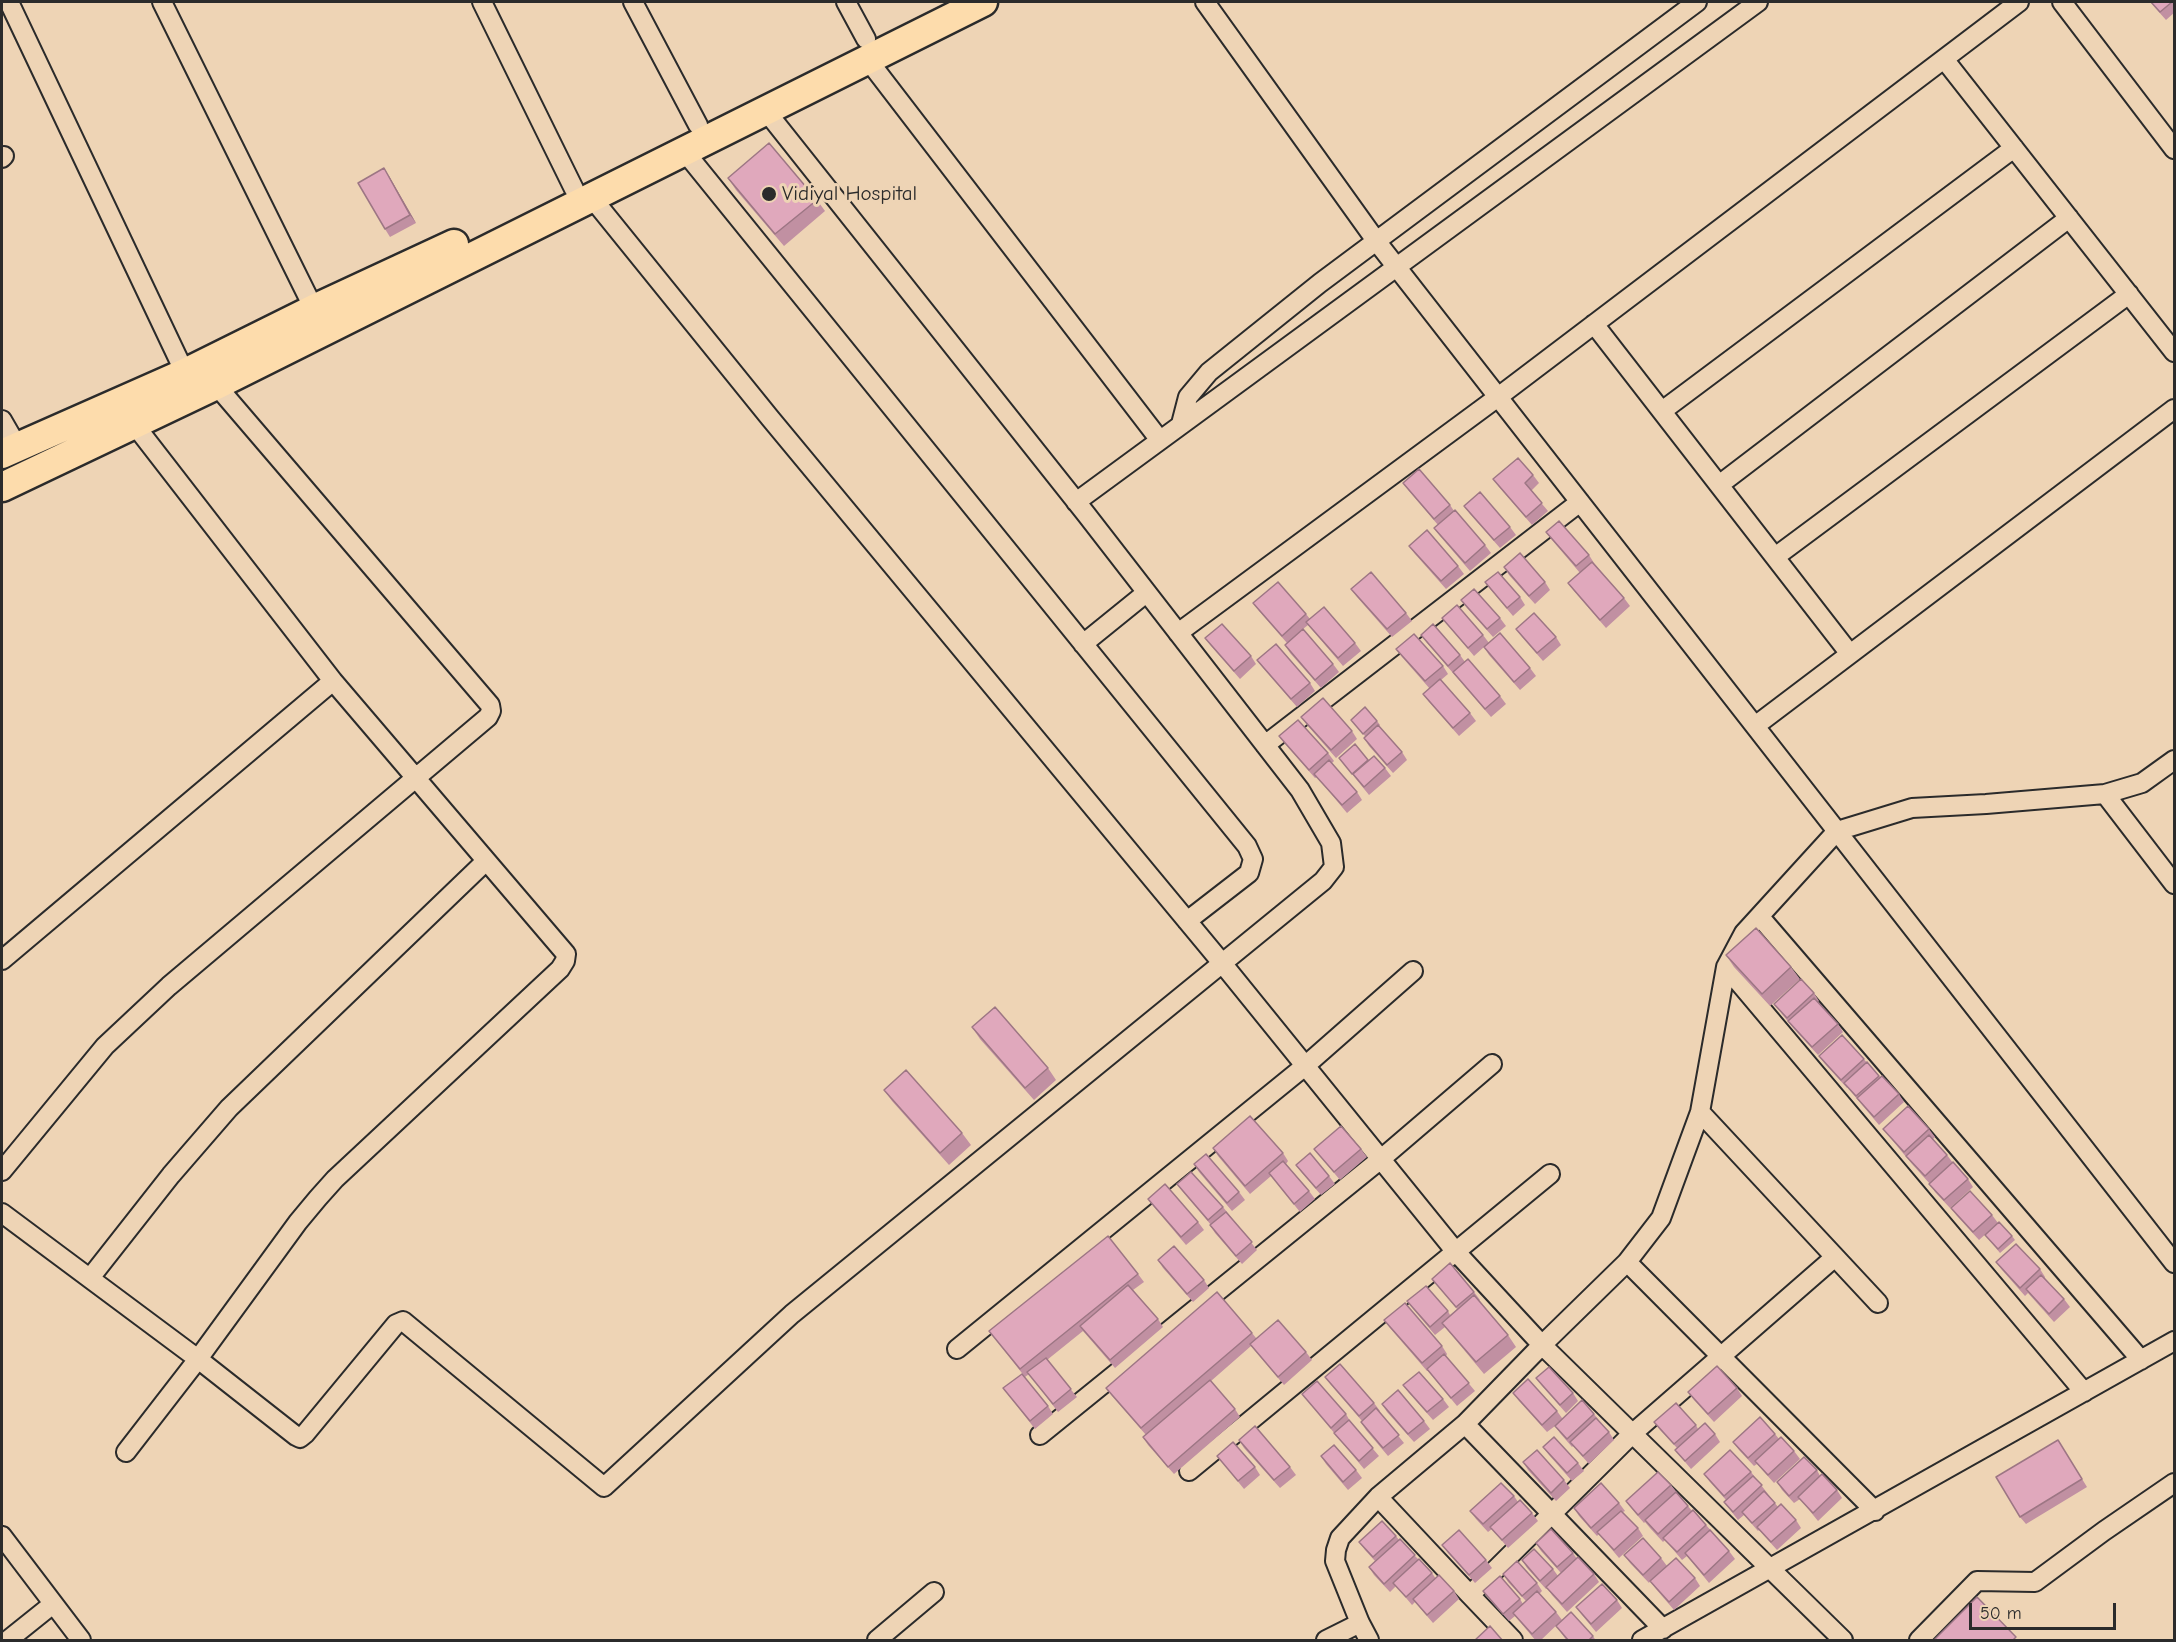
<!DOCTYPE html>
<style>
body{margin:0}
#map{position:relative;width:2176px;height:1642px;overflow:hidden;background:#eed4b5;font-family:"Comic Neue",sans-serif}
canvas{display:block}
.frame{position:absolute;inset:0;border:3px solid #2b2b2b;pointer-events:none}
.scale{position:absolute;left:1969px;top:1603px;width:147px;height:27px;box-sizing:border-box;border:3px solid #2b2b2b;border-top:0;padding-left:8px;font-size:18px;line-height:21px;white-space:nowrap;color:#2b2b2b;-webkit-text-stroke:4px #eed4b5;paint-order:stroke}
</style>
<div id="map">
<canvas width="2176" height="1642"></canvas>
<div class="frame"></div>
<div class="scale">50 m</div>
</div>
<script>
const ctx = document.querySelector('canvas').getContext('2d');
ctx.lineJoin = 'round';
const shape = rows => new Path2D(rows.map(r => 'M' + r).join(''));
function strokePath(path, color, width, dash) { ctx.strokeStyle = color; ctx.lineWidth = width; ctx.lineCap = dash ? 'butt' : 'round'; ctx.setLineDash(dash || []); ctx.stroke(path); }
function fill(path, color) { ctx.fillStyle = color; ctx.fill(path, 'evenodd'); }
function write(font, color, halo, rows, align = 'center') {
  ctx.font = font + ' "Comic Neue",sans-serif'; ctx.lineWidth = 6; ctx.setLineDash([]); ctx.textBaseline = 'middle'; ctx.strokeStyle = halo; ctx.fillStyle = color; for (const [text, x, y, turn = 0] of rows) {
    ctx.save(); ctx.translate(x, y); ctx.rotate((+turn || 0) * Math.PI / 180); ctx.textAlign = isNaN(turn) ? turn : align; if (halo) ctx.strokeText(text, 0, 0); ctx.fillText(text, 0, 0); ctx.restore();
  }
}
const street = shape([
 [9,2,185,373],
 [162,2,314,309],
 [482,2,574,189],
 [633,2,698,125],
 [846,2,866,39],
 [1205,2,1377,242,2174,1263],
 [2062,2,2174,149],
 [1944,59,2174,352],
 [868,60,1159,439],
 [685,152,1247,846,1253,859,1249,873,1187,921],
 [2,158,4,156],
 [592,198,770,418,1222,963,1456,1252,1542,1345,1843,1640],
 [1594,324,1850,654],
 [1662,411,2014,148],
 [2,420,17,446],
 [1181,424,1188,397,1209,372,1320,283,1697,2],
 [1719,485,2069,218],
 [1076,502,1758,2],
 [1775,557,2129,294],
 [1178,633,1498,397,2019,2],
 [1083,644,1146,593],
 [1755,726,2174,409],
 [1265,745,1580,502],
 [2105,794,2174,884],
 [1760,917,2141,1360],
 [2,960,333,681],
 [1726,967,2084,1392],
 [1700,1112,1878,1303],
 [2,1171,105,1046,169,986,488,717,491,711,490,705,216,385],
 [2,1213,198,1359,296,1436,300,1438,305,1434,396,1324,403,1321,604,1487,792,1314,1323,881,1334,867,1331,843,1300,790,1086,514,766,111],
 [1627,1262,1875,1511],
 [90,1278,171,1175,229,1108,486,861],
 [957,1349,1305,1066,1413,971],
 [1465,1424,1663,1629],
 [1040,1435,1381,1159,1492,1064],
 [126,1452,198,1359,298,1222,318,1198,335,1179,560,969,565,961,566,954,333,681,134,424],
 [1189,1471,1550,1174],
 [2,1536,81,1640],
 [1470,1595,1378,1497,1465,1424,1542,1345,1627,1262,1661,1218,1700,1112,1726,967,1744,933,1837,831,1912,808,1986,804,2105,794,2142,783,2174,760],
 [8,1640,53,1604],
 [877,1640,934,1592],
 [1326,1640,1360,1623],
 [1369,1640,1360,1623,1335,1561,1336,1550,1340,1538,1378,1497],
 [1513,1640,1470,1595,1633,1433,1835,1257],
 [1642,1640,2174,1341],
 [1919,1640,1977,1581,2035,1582,2104,1531,2174,1483]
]);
const primary = shape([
 [2,454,185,373,314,309,454,244],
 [2,487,216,385,983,2]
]);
strokePath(street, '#2b2b2b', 22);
strokePath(primary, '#2b2b2b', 33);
strokePath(street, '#eed4b5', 18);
strokePath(primary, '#fddcac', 28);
fill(shape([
 [2150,2,2175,2,2175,12,2166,20],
 [389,176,416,223,390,237,385,229],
 [728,178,817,200,825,211,784,246,736,190],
 [1533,475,1539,483,1531,491,1548,511,1532,525,1499,487,1493,479],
 [1403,483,1450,505,1454,511,1485,545,1491,553,1470,571,1440,536,1434,528,1438,525,1409,491],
 [1464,506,1510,527,1516,535,1500,548,1470,514],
 [1546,532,1589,555,1594,563,1624,598,1630,606,1606,628,1574,591,1568,583,1580,573,1552,540],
 [1409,546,1458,566,1464,574,1446,589,1415,554],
 [1504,567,1545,582,1550,590,1535,604,1509,575],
 [1485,582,1520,597,1525,605,1513,616,1491,590],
 [1351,589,1406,613,1412,621,1392,637,1357,597],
 [1461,600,1500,618,1506,626,1493,637,1467,608],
 [1253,603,1306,614,1310,619,1355,643,1361,651,1343,666,1308,625,1303,629,1333,664,1339,672,1321,688,1290,653,1285,645,1287,643,1259,611],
 [1442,618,1483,635,1489,643,1530,668,1536,676,1520,690,1489,655,1484,647,1474,656,1448,625],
 [1516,629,1556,637,1561,645,1543,661,1522,637],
 [1421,635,1460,655,1465,662,1500,696,1506,704,1491,717,1427,643],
 [1205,638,1251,656,1256,664,1240,679,1211,646],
 [1396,649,1443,666,1448,674,1441,680,1470,713,1476,721,1459,736,1429,702,1423,694,1430,689,1402,657],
 [1257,660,1310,683,1315,691,1297,707,1263,668],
 [1301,717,1352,731,1357,739,1336,758,1307,725],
 [1351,720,1377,721,1380,725,1379,726,1402,752,1407,760,1393,773,1369,746,1364,738,1365,736],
 [1279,736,1328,753,1334,761,1332,763,1357,792,1362,800,1347,813,1317,777,1315,778,1285,744],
 [1339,758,1369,760,1385,768,1391,776,1369,795],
 [1726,955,1791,967,1800,979,1770,1006,1734,967],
 [1814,993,1819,1001,1818,1002,1838,1024,1843,1032,1818,1055,1794,1029,1774,1004],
 [972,1027,1048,1068,1056,1080,1034,1100,980,1039],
 [1842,1035,1880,1077,1899,1094,1904,1102,1879,1125,1847,1087,1847,1088,1825,1064,1819,1056],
 [884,1090,962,1133,971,1145,949,1165,892,1101],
 [1883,1129,1929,1129,1935,1137,1933,1139,1947,1155,1953,1163,1968,1179,1973,1187,1950,1208,1935,1192,1930,1184,1912,1164],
 [1213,1148,1283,1153,1288,1161,1286,1164,1309,1191,1315,1199,1300,1212,1271,1176,1250,1194,1218,1156],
 [1314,1149,1361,1149,1367,1157,1340,1180],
 [1194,1164,1239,1192,1245,1200,1232,1211,1199,1172],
 [1296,1165,1329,1176,1335,1184,1321,1195,1302,1173],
 [1177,1184,1223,1207,1257,1250,1242,1264,1215,1233,1210,1225,1211,1225,1183,1192],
 [1148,1199,1198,1222,1204,1230,1186,1245,1154,1207],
 [1951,1208,1992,1215,1998,1223,1979,1240,1957,1216],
 [1985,1235,2012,1236,2015,1240,2000,1253],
 [1158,1260,1204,1280,1209,1288,1193,1302,1163,1268],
 [1996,1262,2040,1269,2045,1277,2045,1278,2064,1299,2070,1307,2054,1322,2028,1293,2025,1296,2002,1270],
 [1138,1274,1144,1282,1133,1290,1158,1319,1163,1327,1115,1368,1083,1331,1047,1360,1077,1397,1058,1412,1029,1374,1025,1377,989,1331],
 [1432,1279,1474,1292,1480,1300,1479,1300,1508,1335,1516,1347,1484,1374,1445,1327,1435,1335,1413,1309,1407,1301,1448,1311,1450,1315,1457,1309],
 [1384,1320,1442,1346,1447,1354,1446,1356,1475,1391,1457,1406,1428,1371,1427,1371,1390,1328],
 [1252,1333,1256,1338,1306,1352,1312,1360,1284,1385,1251,1346,1211,1381,1235,1409,1240,1417,1174,1474,1148,1445,1143,1437,1146,1435,1112,1396,1106,1388],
 [1325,1377,1374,1403,1380,1411,1379,1412,1404,1443,1388,1456,1366,1430,1361,1422,1362,1421,1331,1385],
 [1536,1378,1573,1393,1578,1401,1566,1413,1542,1386],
 [1403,1385,1443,1399,1449,1407,1433,1420,1409,1393],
 [1003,1388,1048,1406,1053,1414,1035,1429],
 [1737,1388,1742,1396,1714,1422,1694,1400,1688,1392],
 [1513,1393,1557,1411,1562,1418,1594,1414,1600,1422,1609,1432,1614,1440,1589,1464,1573,1446,1572,1447,1560,1433,1555,1426,1547,1432,1519,1401],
 [1302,1394,1346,1414,1351,1423,1379,1456,1364,1469,1340,1440],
 [1382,1404,1424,1421,1430,1429,1414,1442,1387,1412],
 [1654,1422,1696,1425,1698,1429,1715,1434,1720,1442,1691,1469,1675,1450,1677,1448,1660,1430],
 [1775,1434,1779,1439,1794,1451,1800,1459,1774,1483,1757,1464,1754,1466,1739,1450,1733,1442],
 [1239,1440,1290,1467,1296,1475,1280,1488,1244,1448],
 [2058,1440,2087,1487,2026,1524,2020,1517],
 [1543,1447,1578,1463,1584,1471,1572,1481,1549,1455],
 [1217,1456,1255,1467,1260,1475,1244,1489],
 [1321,1456,1356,1470,1362,1478,1348,1490,1326,1464],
 [1523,1462,1564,1480,1570,1488,1556,1501,1528,1470],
 [1817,1470,1820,1476,1837,1490,1842,1498,1818,1521,1800,1499,1794,1503,1782,1490,1777,1482],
 [1751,1472,1778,1507,1796,1520,1801,1528,1777,1550,1759,1530,1758,1531,1744,1515,1738,1520,1724,1502,1726,1500,1710,1482,1704,1474],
 [1671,1485,1692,1511,1706,1525,1729,1551,1735,1559,1709,1583,1687,1556,1682,1560,1665,1540,1663,1542,1650,1528,1645,1522,1644,1523,1632,1509,1626,1501],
 [1514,1496,1518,1502,1532,1513,1538,1521,1508,1548,1492,1529,1488,1532,1476,1519,1470,1511],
 [1619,1503,1625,1511,1623,1512,1638,1528,1643,1536,1619,1558,1599,1534,1597,1536,1579,1516,1574,1508],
 [1396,1536,1399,1540,1432,1573,1436,1579,1454,1591,1459,1599,1433,1623,1415,1602,1412,1605,1396,1586,1390,1592,1374,1575,1369,1567,1375,1561,1365,1550,1359,1542],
 [1536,1543,1573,1553,1577,1559,1594,1574,1599,1582,1567,1612,1552,1595,1547,1588,1546,1589,1527,1568,1522,1560,1553,1569,1558,1576,1561,1573,1541,1551],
 [1442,1545,1486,1560,1492,1568,1475,1583,1448,1553],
 [1624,1555,1661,1558,1667,1566,1695,1578,1700,1586,1674,1610,1656,1589,1650,1581,1649,1583,1630,1563],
 [1503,1574,1537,1583,1542,1591,1539,1594,1556,1612,1562,1620,1540,1641,1536,1641,1515,1616,1509,1621,1489,1599,1483,1591,1520,1599,1523,1604,1526,1601,1508,1582],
 [1617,1600,1622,1608,1596,1632,1582,1615,1576,1607],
 [1556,1626,1593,1636,1596,1641,1567,1641]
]), '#c190a2');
fill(shape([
 [384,168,389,176,416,223,410,215]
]), '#9d7684');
const building = shape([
 [2151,2,2172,2,2160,12,2151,2],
 [769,143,817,200,775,234,728,178,769,143],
 [384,168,410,215,385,229,358,183,384,168],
 [1518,458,1533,475,1525,483,1542,503,1526,517,1493,479,1518,458],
 [1419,469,1450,505,1434,519,1403,483,1419,469],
 [1480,492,1510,527,1494,540,1464,506,1480,492],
 [1455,510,1485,545,1465,563,1434,528,1455,510],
 [1559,521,1589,555,1576,566,1546,532,1559,521],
 [1427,530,1458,566,1441,581,1409,546,1427,530],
 [1520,553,1545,582,1529,596,1504,567,1520,553],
 [1592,562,1624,598,1600,620,1568,583,1592,562],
 [1371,572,1406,613,1387,629,1351,589,1371,572],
 [1498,572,1520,597,1507,608,1485,582,1498,572],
 [1278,582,1306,614,1282,636,1253,603,1278,582],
 [1474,589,1500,618,1487,629,1461,600,1474,589],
 [1457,605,1483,635,1468,648,1442,618,1457,605],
 [1324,607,1355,643,1338,658,1306,622,1324,607],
 [1534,613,1556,637,1537,653,1516,629,1534,613],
 [1222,624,1251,656,1234,671,1205,638,1222,624],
 [1433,624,1460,655,1448,666,1421,635,1433,624],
 [1303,629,1333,664,1315,680,1285,645,1303,629],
 [1500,633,1530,668,1514,682,1484,647,1500,633],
 [1414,634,1443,666,1425,681,1396,649,1414,634],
 [1276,644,1310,683,1291,699,1257,660,1276,644],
 [1468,659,1500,696,1485,709,1453,672,1468,659],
 [1440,679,1470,713,1453,728,1423,694,1440,679],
 [1323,698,1352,731,1331,750,1301,717,1323,698],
 [1365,707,1377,721,1363,734,1351,720,1365,707],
 [1298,720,1328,753,1309,770,1279,736,1298,720],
 [1378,725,1402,752,1387,765,1364,738,1378,725],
 [1355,744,1368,760,1352,774,1339,758,1355,744],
 [1374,756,1385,768,1364,787,1353,774,1374,756],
 [1329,760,1357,792,1342,805,1314,774,1329,760],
 [1756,928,1791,967,1762,994,1726,955,1756,928],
 [1801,979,1814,993,1787,1018,1774,1004,1801,979],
 [1814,998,1838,1024,1812,1047,1788,1021,1814,998],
 [995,1007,1048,1068,1025,1088,972,1027,995,1007],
 [1842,1035,1864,1059,1841,1080,1819,1056,1842,1035],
 [1867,1062,1879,1076,1856,1096,1844,1083,1867,1062],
 [906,1070,962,1133,940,1153,884,1090,906,1070],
 [1882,1076,1899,1094,1874,1117,1857,1098,1882,1076],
 [1908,1106,1929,1129,1904,1152,1883,1129,1908,1106],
 [1250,1116,1283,1153,1245,1186,1213,1148,1250,1116],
 [1341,1126,1361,1149,1334,1172,1314,1149,1341,1126],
 [1929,1135,1947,1155,1925,1176,1906,1156,1929,1135],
 [1310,1153,1329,1176,1316,1188,1296,1165,1310,1153],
 [1206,1154,1239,1192,1227,1203,1194,1164,1206,1154],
 [1283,1161,1309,1191,1294,1204,1269,1173,1283,1161],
 [1953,1162,1968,1179,1944,1200,1929,1184,1953,1162],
 [1191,1172,1223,1207,1208,1220,1177,1184,1191,1172],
 [1165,1184,1198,1222,1181,1237,1148,1199,1165,1184],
 [1970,1191,1992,1215,1973,1232,1951,1208,1970,1191],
 [1226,1212,1252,1242,1236,1256,1210,1225,1226,1212],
 [1999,1222,2012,1236,1998,1249,1985,1235,1999,1222],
 [1108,1236,1138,1274,1020,1369,989,1331,1108,1236],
 [2016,1244,2040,1269,2020,1288,1996,1262,2016,1244],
 [1174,1246,1204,1280,1187,1294,1158,1260,1174,1246],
 [1450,1263,1474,1292,1456,1307,1432,1279,1450,1263],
 [2041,1275,2064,1299,2049,1314,2026,1289,2041,1275],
 [1128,1285,1158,1319,1110,1360,1080,1326,1128,1285],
 [1426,1286,1448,1311,1430,1327,1407,1301,1426,1286],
 [1217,1292,1252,1333,1141,1428,1106,1388,1217,1292],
 [1474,1295,1508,1335,1476,1362,1442,1323,1474,1295],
 [1405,1303,1442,1346,1422,1363,1384,1320,1405,1303],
 [1278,1320,1306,1352,1278,1377,1250,1344,1278,1320],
 [1444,1354,1469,1383,1451,1398,1427,1369,1444,1354],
 [1046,1358,1071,1389,1053,1404,1027,1372,1046,1358],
 [1340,1364,1374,1403,1359,1416,1325,1377,1340,1364],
 [1717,1366,1737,1388,1708,1414,1688,1392,1717,1366],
 [1549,1367,1573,1393,1560,1405,1536,1378,1549,1367],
 [1419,1372,1443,1399,1427,1412,1403,1385,1419,1372],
 [1022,1374,1048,1406,1030,1421,1003,1388,1022,1374],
 [1528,1379,1557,1411,1542,1425,1513,1393,1528,1379],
 [1210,1380,1235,1409,1168,1467,1143,1437,1210,1380],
 [1317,1381,1346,1414,1331,1428,1302,1394,1317,1381],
 [1398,1390,1424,1421,1408,1434,1382,1404,1398,1390],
 [1582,1400,1594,1414,1567,1439,1555,1426,1582,1400],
 [1676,1403,1696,1425,1674,1444,1654,1422,1676,1403],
 [1376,1408,1399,1435,1383,1448,1361,1422,1376,1408],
 [1760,1417,1775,1434,1748,1458,1733,1442,1760,1417],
 [1596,1418,1609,1432,1583,1456,1570,1442,1596,1418],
 [1349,1420,1373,1448,1359,1461,1334,1433,1349,1420],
 [1705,1423,1715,1434,1685,1461,1675,1450,1705,1423],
 [1255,1426,1290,1467,1274,1480,1239,1440,1255,1426],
 [1554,1437,1578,1463,1567,1473,1543,1447,1554,1437],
 [1781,1437,1794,1451,1768,1475,1755,1461,1781,1437],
 [2058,1440,2082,1479,2020,1517,1996,1477,2058,1440],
 [1233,1442,1255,1467,1238,1481,1217,1456,1233,1442],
 [1334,1445,1356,1470,1343,1482,1321,1456,1334,1445],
 [1537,1450,1564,1480,1551,1493,1523,1462,1537,1450],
 [1730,1450,1751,1472,1724,1496,1704,1474,1730,1450],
 [1804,1457,1817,1470,1789,1496,1777,1482,1804,1457],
 [1658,1472,1671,1485,1638,1515,1626,1501,1658,1472],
 [1822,1474,1837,1490,1813,1513,1798,1497,1822,1474],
 [1753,1476,1762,1485,1733,1512,1724,1502,1753,1476],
 [1501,1483,1514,1496,1483,1524,1470,1511,1501,1483],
 [1601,1483,1619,1503,1591,1528,1574,1508,1601,1483],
 [1764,1491,1775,1503,1752,1523,1742,1512,1764,1491],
 [1676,1492,1688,1506,1658,1534,1645,1520,1676,1492],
 [1520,1500,1532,1513,1502,1540,1490,1527,1520,1500],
 [1781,1504,1796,1520,1771,1542,1757,1527,1781,1504],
 [1693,1510,1706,1525,1677,1552,1663,1538,1693,1510],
 [1621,1511,1638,1528,1614,1550,1597,1532,1621,1511],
 [1382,1521,1396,1536,1373,1557,1359,1542,1382,1521],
 [1551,1529,1573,1553,1557,1567,1536,1543,1551,1529],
 [1459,1530,1486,1560,1469,1575,1442,1545,1459,1530],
 [1710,1530,1729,1551,1704,1575,1685,1553,1710,1530],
 [1643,1538,1661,1558,1643,1575,1624,1555,1643,1538],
 [1400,1539,1415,1555,1384,1584,1369,1567,1400,1539],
 [1534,1549,1553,1569,1540,1581,1522,1560,1534,1549],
 [1578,1557,1594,1574,1562,1604,1546,1587,1578,1557],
 [1676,1558,1695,1578,1669,1602,1650,1581,1676,1558],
 [1419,1559,1432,1573,1406,1597,1393,1583,1419,1559],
 [1517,1561,1537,1583,1522,1596,1503,1574,1517,1561],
 [1439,1575,1454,1591,1427,1615,1413,1599,1439,1575],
 [1500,1576,1520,1599,1503,1614,1483,1591,1500,1576],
 [1602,1584,1617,1600,1591,1624,1576,1607,1602,1584],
 [1537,1591,1556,1612,1532,1634,1513,1613,1537,1591],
 [1977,1597,2016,1637,2012,1641,1933,1641,1977,1597],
 [1571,1612,1593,1636,1588,1641,1569,1641,1556,1626,1571,1612],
 [1490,1626,1503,1641,1474,1641,1490,1626]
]);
fill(building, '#e0a8bc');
strokePath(building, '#9d7684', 1.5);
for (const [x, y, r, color] of [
 [769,194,8,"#2b2b2b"]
]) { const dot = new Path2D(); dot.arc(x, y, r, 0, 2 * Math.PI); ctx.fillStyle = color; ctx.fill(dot); strokePath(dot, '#eed4b5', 2); }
write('21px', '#2b2b2b', '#eed4b5', [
 ["Vidiyal Hospital",782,194]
], 'left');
</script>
